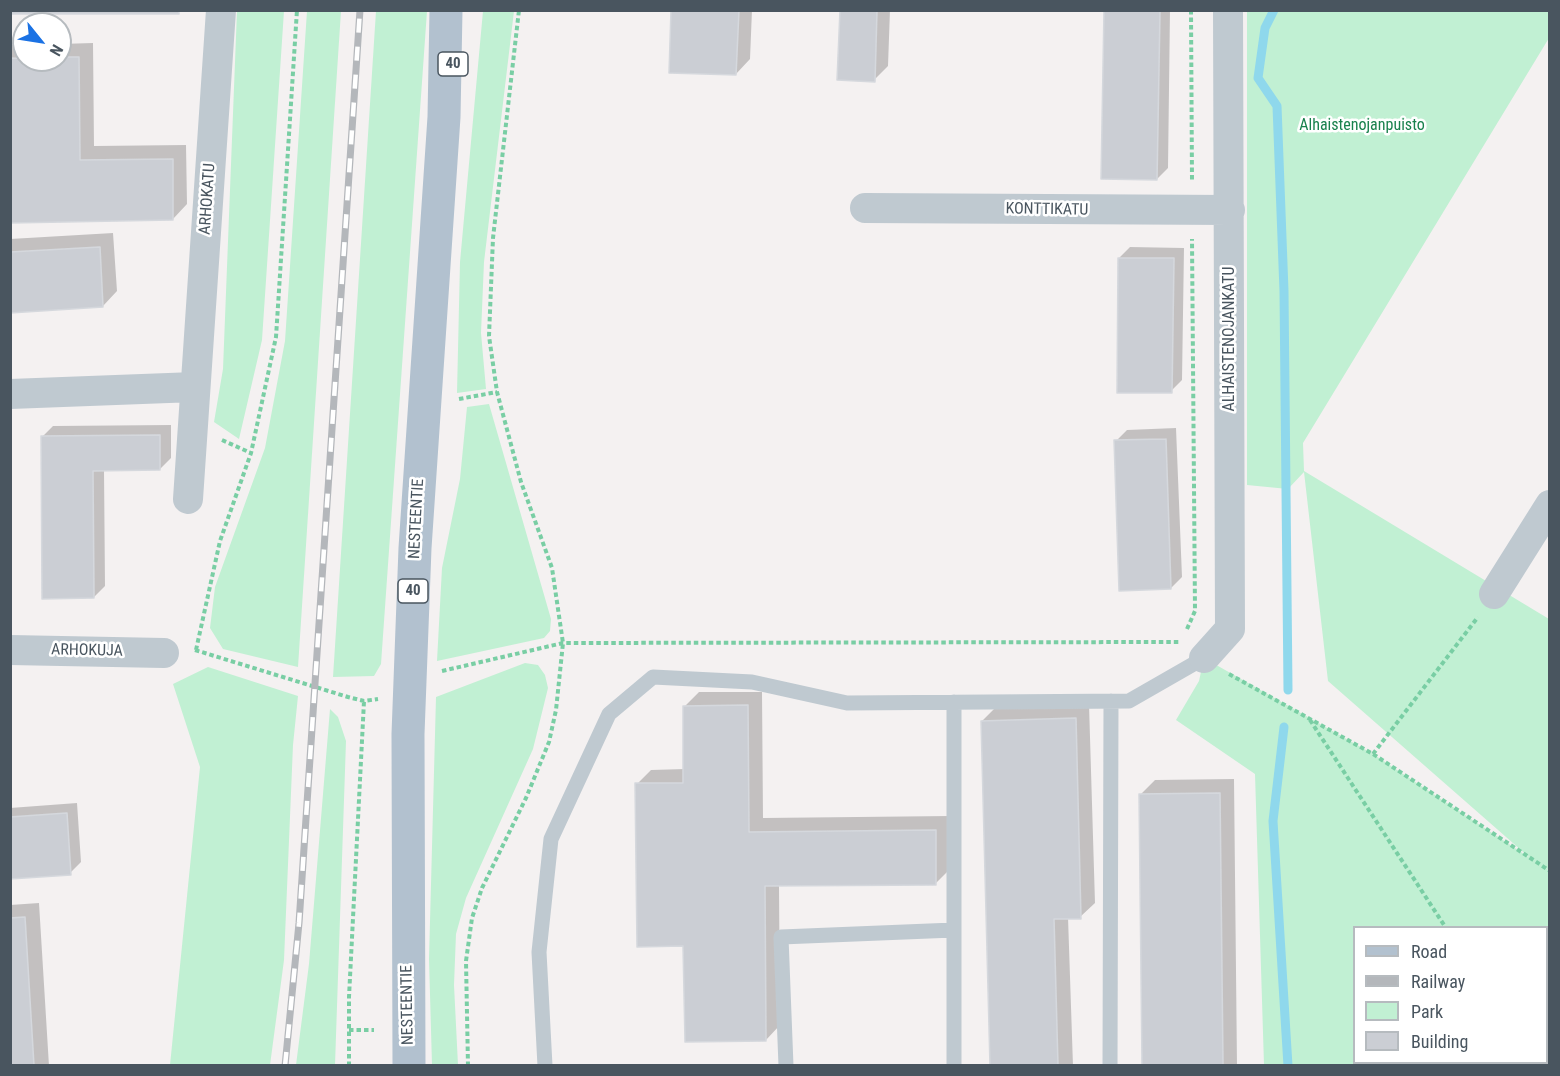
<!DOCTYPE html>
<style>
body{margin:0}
#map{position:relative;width:1560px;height:1076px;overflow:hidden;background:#f4f1f1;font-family:"Roboto Condensed",sans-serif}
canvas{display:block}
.frame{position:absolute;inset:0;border:12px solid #49555f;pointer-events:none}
.legend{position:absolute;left:1353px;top:926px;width:195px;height:138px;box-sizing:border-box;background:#fff;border:2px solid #b6bbbf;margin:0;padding:8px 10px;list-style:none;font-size:18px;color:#49555f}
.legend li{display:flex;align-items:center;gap:12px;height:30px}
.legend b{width:30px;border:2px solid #b6bbbf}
.north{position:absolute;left:12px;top:12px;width:60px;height:60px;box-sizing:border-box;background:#fff;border:2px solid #b6bbbf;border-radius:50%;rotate:120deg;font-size:16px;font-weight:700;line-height:24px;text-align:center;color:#49555f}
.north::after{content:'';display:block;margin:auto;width:21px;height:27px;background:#1b72e4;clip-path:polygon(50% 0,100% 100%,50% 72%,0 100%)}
</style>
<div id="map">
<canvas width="1560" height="1076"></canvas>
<div class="frame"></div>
<ul class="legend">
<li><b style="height:8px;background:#b2c1cf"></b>Road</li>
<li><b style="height:8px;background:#b4b7bb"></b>Railway</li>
<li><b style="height:16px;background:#c1f0d3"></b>Park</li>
<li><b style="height:16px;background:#cbced4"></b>Building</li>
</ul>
<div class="north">N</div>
</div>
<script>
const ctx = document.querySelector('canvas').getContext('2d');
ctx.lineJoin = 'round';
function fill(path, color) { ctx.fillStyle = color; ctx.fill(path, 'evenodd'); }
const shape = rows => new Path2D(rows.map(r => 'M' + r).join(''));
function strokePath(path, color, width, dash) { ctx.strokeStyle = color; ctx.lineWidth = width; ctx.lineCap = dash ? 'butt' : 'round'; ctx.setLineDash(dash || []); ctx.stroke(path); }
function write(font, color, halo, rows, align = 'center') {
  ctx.font = font + ' "Roboto Condensed",sans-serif'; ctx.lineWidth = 5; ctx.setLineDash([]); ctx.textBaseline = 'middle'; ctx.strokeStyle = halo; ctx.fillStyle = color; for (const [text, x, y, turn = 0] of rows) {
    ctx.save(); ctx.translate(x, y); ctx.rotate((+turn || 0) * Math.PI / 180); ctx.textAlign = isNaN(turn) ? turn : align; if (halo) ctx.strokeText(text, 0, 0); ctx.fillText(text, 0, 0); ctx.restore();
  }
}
fill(shape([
 [237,11,284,11,262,340,239,439,214,422,223,369],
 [307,11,341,11,298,667,223,649,210,628,215,587,265,448,285,341],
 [376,11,427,11,381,664,374,676,333,677],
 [483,11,514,11,484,262,481,333,486,389,457,393,460,262],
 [1247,11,1549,11,1549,38,1303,443,1304,471,1549,619,1549,870,1544,867,1550,871,1549,1065,1264,1065,1255,774,1176,720,1199,681,1204,658,1373,754,1530,858,1328,681,1304,472,1288,489,1247,485],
 [1354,928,1546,928,1546,1062,1354,1062],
 [489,404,551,619,550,631,544,638,437,661,442,568,460,479,467,407],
 [525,663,538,665,545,675,548,688,533,749,466,898,456,934,454,985,458,1065,432,1065,429,959,436,697],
 [208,667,298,696,293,745,284,960,270,1065,170,1065,200,767,173,684],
 [330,709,338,717,346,741,335,1065,296,1065,309,964]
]), '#c1f0d3');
fill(shape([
 [673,10,752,10,750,59,736,74],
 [841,10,890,10,888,66,874,80],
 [1105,10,1170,10,1168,168,1157,179],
 [93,43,94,146,186,145,187,204,173,219,10,221,10,45,24,45,24,60,60,60,60,44],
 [113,233,117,291,103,306,10,311,10,239],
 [1130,247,1184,248,1182,380,1171,391,1119,258],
 [171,425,171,458,160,469,104,469,105,586,94,597,42,437,53,426],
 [1176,428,1182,577,1171,588,1116,441,1127,430],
 [699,692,762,692,763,818,950,816,950,869,936,883,779,885,780,1025,766,1040,685,945,637,784,651,770,685,769,684,707],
 [1089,704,1095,903,1080,917,1068,917,1073,1066,991,1066,982,721,996,707],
 [1234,779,1237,1066,1144,1066,1141,794,1155,780],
 [77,803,81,862,70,873,10,878,10,808],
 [39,903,49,1066,10,1066,10,905]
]), '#0003');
strokePath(shape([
 [1274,10,1265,28,1258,78,1277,106,1284,291,1288,690],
 [1284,727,1273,821,1288,1066]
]), '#8fd8ec', 9);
const building = shape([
 [10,10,179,10,179,14,10,14,10,10],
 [671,10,739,10,736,75,669,73,671,10],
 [840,10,877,10,875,82,837,80,840,10],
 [1104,10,1160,11,1157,180,1101,179,1104,10],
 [60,57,79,57,80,160,173,159,173,220,10,223,10,58,60,60,60,57],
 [100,247,103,307,10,313,10,252,100,247],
 [1118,258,1174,258,1172,393,1117,393,1118,258],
 [160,435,160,470,93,471,94,598,42,599,41,436,160,435],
 [1166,439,1171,589,1119,591,1114,440,1166,439],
 [748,705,749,832,936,830,936,885,765,886,766,1041,685,1042,683,946,637,947,635,783,683,783,683,706,748,705],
 [1076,718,1081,919,1054,919,1058,1066,990,1066,981,721,1076,718],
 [1220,793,1223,1066,1142,1066,1139,794,1220,793],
 [67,813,71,875,10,879,10,817,67,813],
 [25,917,34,1066,10,1066,10,918,25,917]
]);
fill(building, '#cbced4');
strokePath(building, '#d5d8dd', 1.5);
strokePath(shape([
 [1191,10,1192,181],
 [459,399,497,392],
 [222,440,251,453],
 [1187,629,1195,611,1192,239],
 [195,650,348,697,364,701,378,699],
 [196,650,220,541,251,453,276,337,297,10],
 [442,671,563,643,1180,642],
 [1229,674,1373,754,1550,871],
 [1310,720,1446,928],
 [1373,754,1478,617],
 [349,1030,374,1030],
 [1534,1062,1536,1066],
 [349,1066,349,997,364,701],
 [468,1066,466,961,472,918,482,888,526,798,549,742,556,710,563,643,552,568,521,482,497,392,489,336,493,238,519,10]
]), '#79cea4', 4, [4.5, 3]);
strokePath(shape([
 [545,1066,539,952,551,839,609,714,653,677,752,682,847,703,1129,701,1204,658],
 [786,1066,781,937,954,930],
 [954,1066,954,702],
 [1110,1066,1111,701]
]), '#bfc9d0', 15);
strokePath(shape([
 [865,208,1230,210],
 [10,394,195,387],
 [188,499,221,10],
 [1494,594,1550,505],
 [10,650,164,653],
 [1204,658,1230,629,1228,10]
]), '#bfc9d0', 30);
strokePath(shape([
 [409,1066,408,734,415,548,444,117,446,10]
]), '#b2c1cf', 33);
const rail = shape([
 [285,1066,299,923,360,10]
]);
strokePath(rail, '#b4b7bb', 7);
strokePath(rail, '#fff', 4.5, [14]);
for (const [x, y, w] of [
 [453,64,30],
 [413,591,30]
]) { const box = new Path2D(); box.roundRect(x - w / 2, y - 12, w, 24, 4.5); ctx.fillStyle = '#fff'; ctx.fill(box); strokePath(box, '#49555f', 1.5); }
write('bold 15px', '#49555f', null, [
 ["40",453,64],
 ["40",413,591]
]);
write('16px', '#19814d', '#fff', [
 ["Alhaistenojanpuisto",1362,126]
]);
write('16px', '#49555f', '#fff', [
 ["ARHOKATU",208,199,-86],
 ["KONTTIKATU",1047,210,1],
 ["ALHAISTENOJANKATU",1230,339,-90],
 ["NESTEENTIE",417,519,-87],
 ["ARHOKUJA",87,651,1],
 ["NESTEENTIE",408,1005,-91]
]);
</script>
